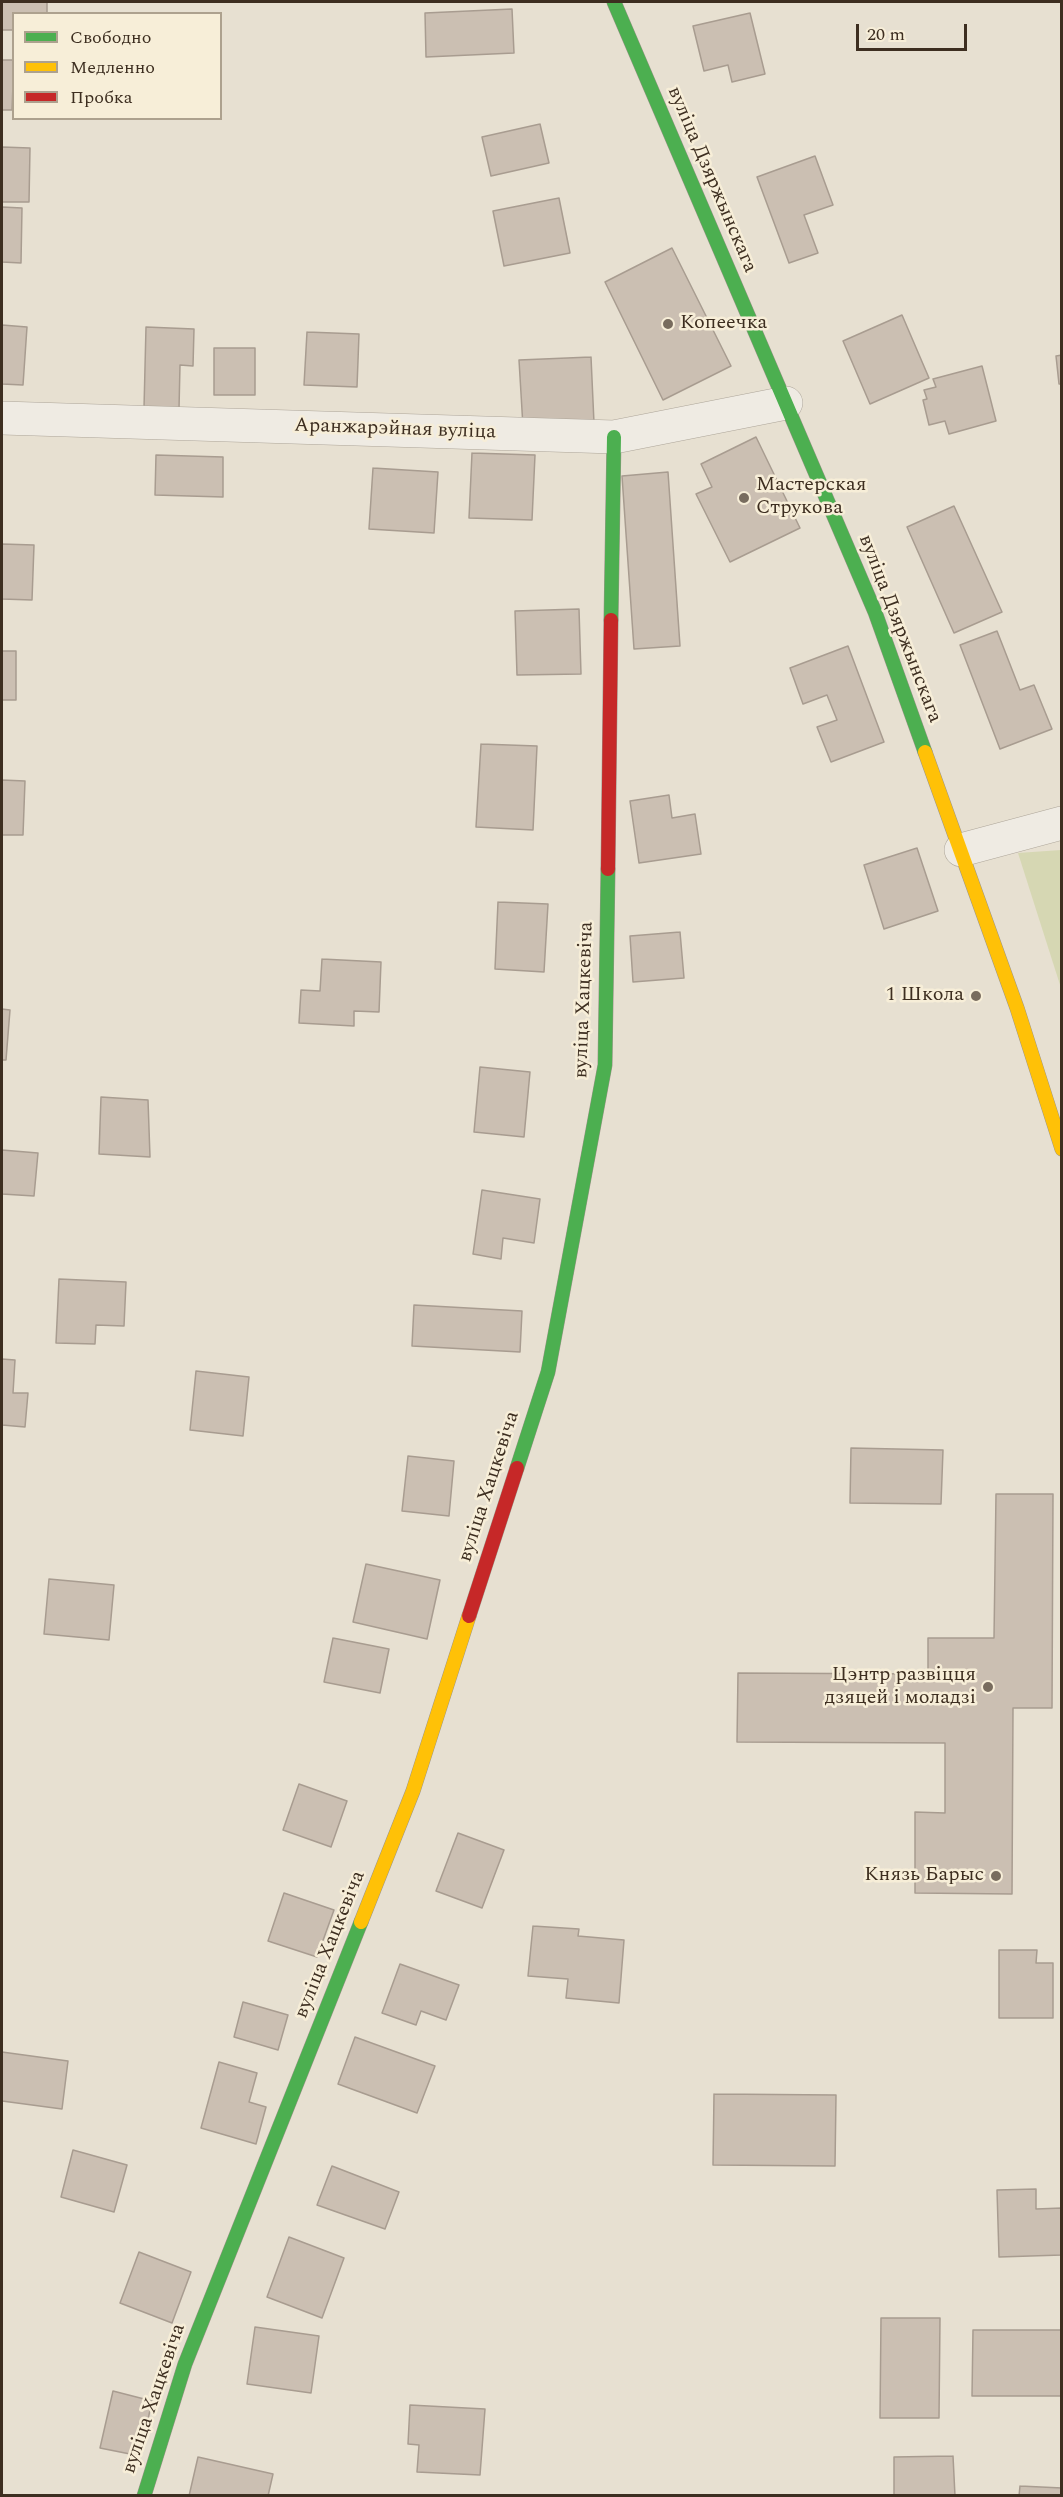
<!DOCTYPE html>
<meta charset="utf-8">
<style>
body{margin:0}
#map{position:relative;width:1063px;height:2497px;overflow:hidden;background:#e7e0d1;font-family:Spectral,serif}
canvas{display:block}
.frame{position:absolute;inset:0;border:3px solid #3d2e20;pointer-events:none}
.legend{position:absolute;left:12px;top:12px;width:210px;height:108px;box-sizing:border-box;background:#f7eed8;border:2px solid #ada18e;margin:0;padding:8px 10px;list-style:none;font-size:18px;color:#3d2e20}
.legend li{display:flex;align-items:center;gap:12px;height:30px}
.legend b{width:30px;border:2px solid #ada18e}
.scale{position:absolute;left:856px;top:24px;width:111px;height:27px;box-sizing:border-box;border:3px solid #3d2e20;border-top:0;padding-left:8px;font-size:18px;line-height:21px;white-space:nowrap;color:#3d2e20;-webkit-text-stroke:4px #f7eed8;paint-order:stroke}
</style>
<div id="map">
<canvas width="1063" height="2497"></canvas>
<div class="frame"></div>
<ul class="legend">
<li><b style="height:8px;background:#4caf50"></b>Свободно</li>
<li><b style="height:8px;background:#ffc107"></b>Медленно</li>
<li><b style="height:8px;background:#c62828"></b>Пробка</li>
</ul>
<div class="scale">20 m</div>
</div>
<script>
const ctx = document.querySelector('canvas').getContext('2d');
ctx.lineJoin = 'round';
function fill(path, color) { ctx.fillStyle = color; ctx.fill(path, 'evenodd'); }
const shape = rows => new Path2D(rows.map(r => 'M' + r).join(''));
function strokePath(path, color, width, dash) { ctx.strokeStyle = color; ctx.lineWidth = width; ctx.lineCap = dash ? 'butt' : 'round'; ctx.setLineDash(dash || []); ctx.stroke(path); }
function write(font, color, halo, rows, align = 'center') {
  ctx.font = font + ' Spectral,serif'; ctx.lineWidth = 5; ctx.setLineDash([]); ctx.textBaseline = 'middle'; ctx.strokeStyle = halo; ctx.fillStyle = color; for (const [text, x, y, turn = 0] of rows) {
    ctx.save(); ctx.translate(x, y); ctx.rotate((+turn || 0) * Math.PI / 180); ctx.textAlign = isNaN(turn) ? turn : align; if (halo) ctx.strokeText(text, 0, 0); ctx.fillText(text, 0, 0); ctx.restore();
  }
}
fill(shape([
 [1061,850,1062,850,1061,988,1018,853]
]), '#d6d7b3');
const building = shape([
 [2,2,47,2,47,14,14,14,14,30,2,30,2,2],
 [512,9,514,53,426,57,425,13,512,9],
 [750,13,765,74,732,82,728,65,704,71,693,26,750,13],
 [2,60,14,60,12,110,2,110,2,60],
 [540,124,549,163,491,176,482,137,540,124],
 [2,147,30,148,29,202,2,202,2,147],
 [815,156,833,205,804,215,818,253,789,263,757,177,815,156],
 [559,198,570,253,504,266,493,211,559,198],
 [2,207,22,208,21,263,2,262,2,207],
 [672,248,731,366,663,400,605,282,672,248],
 [902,315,929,378,870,404,843,341,902,315],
 [2,325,27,327,23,385,2,384,2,325],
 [146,327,194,329,193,366,180,365,179,409,144,408,146,327],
 [307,332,359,334,357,387,304,385,307,332],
 [214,348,255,348,255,395,214,395,214,348],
 [1062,355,1062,384,1059,384,1056,356,1062,355],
 [591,357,594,423,523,427,519,360,591,357],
 [982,366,996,421,949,434,945,421,929,425,923,400,927,399,924,390,936,387,933,379,982,366],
 [756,437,800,528,730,562,696,494,712,487,701,464,756,437],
 [472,453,535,455,532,520,469,518,472,453],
 [156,455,223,457,223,497,155,495,156,455],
 [373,468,438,472,434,533,369,529,373,468],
 [668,472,680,646,634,649,622,476,668,472],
 [954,506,1002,612,954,633,907,527,954,506],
 [2,544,34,545,32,600,2,599,2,544],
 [579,609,581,674,517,675,515,611,579,609],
 [997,631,1020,690,1034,685,1052,729,1000,749,960,645,997,631],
 [848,646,884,742,831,762,817,727,837,720,827,695,803,704,790,668,848,646],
 [2,651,16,651,16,700,2,700,2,651],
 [481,744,537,746,533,830,476,827,481,744],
 [2,780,25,781,23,835,2,835,2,780],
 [669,795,672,818,695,814,701,854,639,863,630,801,669,795],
 [917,848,938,911,884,929,864,865,917,848],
 [498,902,548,904,544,972,495,969,498,902],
 [680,932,684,978,633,982,630,936,680,932],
 [322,959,381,962,379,1012,354,1011,354,1026,299,1023,301,990,320,991,322,959],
 [2,1009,10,1010,6,1060,2,1060,2,1009],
 [480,1067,530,1072,524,1137,474,1132,480,1067],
 [101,1097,148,1100,150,1157,99,1154,101,1097],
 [2,1150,38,1153,34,1196,2,1194,2,1150],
 [482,1190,540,1199,534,1243,503,1238,501,1259,473,1254,482,1190],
 [59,1279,126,1282,124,1326,96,1325,95,1344,56,1343,59,1279],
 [414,1305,522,1311,520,1352,412,1346,414,1305],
 [2,1359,15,1360,13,1393,28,1393,25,1427,2,1425,2,1359],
 [196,1371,249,1377,243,1436,190,1430,196,1371],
 [851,1448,943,1450,941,1504,850,1503,851,1448],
 [408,1456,454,1461,449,1516,402,1511,408,1456],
 [996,1494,1053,1494,1052,1708,1013,1708,1012,1894,915,1893,915,1812,945,1813,945,1743,737,1742,738,1673,928,1674,928,1638,994,1638,996,1494],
 [366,1564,440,1580,427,1639,353,1622,366,1564],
 [49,1579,114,1585,109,1640,44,1634,49,1579],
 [333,1638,389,1649,380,1693,324,1682,333,1638],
 [299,1784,347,1801,331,1847,283,1830,299,1784],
 [458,1833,504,1850,482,1908,436,1891,458,1833],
 [284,1893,334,1910,317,1957,268,1941,284,1893],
 [533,1926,579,1929,578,1936,624,1940,619,2003,566,1998,568,1979,528,1976,533,1926],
 [999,1950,1037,1950,1036,1963,1053,1963,1053,2018,999,2018,999,1950],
 [400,1964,459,1985,446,2020,421,2011,416,2025,382,2013,400,1964],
 [243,2002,288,2015,278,2050,234,2037,243,2002],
 [355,2037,435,2066,417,2113,338,2084,355,2037],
 [2,2052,68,2061,62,2109,2,2101,2,2052],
 [219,2062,257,2073,249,2102,266,2107,256,2144,201,2128,219,2062],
 [714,2094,836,2095,835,2166,713,2165,714,2094],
 [73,2150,127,2165,114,2212,61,2197,73,2150],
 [332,2166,399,2192,385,2229,317,2205,332,2166],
 [1036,2189,1036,2209,1062,2208,1062,2255,999,2257,997,2190,1036,2189],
 [289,2237,344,2258,322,2318,267,2297,289,2237],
 [139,2252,191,2272,172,2323,120,2303,139,2252],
 [881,2318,940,2318,939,2418,880,2418,881,2318],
 [255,2327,319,2336,311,2393,247,2384,255,2327],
 [973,2330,1062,2330,1062,2396,972,2396,973,2330],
 [113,2391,152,2401,140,2456,100,2448,113,2391],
 [410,2405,485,2409,480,2475,417,2472,419,2445,408,2444,410,2405],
 [953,2456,955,2496,894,2496,894,2457,953,2456],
 [198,2457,273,2474,268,2496,189,2496,198,2457],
 [1020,2486,1062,2488,1062,2496,1019,2496,1020,2486]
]);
fill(building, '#cbbfb2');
strokePath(building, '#a89c90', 1.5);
const street = shape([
 [2,418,614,437,786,403],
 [961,850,1062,823]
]);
const fast = shape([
 [614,2,875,612,925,752],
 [611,620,614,437],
 [517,1468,548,1372,605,1065,608,869],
 [144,2496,185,2364,361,1922]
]);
const slow = shape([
 [925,752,1017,1008,1062,1149],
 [361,1922,413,1791,469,1616]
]);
const jam = shape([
 [608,869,611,620],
 [469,1616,517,1468]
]);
strokePath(street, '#ada599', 34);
strokePath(fast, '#9c958a', 15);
strokePath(slow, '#9c958a', 15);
strokePath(jam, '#9c958a', 15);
strokePath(street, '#efebe3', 33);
strokePath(fast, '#4caf50', 14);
strokePath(slow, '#ffc107', 14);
strokePath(jam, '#c62828', 14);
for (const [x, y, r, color] of [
 [668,324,6,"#786c5e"],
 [744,498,6,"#786c5e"],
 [976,996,6,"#786c5e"],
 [988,1687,6,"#786c5e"],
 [996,1876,6,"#786c5e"]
]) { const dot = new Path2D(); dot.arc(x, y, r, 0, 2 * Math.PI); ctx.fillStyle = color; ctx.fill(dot); strokePath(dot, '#f7eed8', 2); }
write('20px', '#3d2e20', '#f7eed8', [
 ["вуліца Дзяржынскага",711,180,67],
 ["Аранжарэйная вуліца",395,430,2],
 ["вуліца Дзяржынскага",899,629,69],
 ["вуліца Хацкевіча",585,1000,-88],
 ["вуліца Хацкевіча",490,1487,-72],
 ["вуліца Хацкевіча",331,1945,-68],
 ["вуліца Хацкевіча",155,2399,-71]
]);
write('20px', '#3d2e20', '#f7eed8', [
 ["Копеечка",680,324,"left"],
 ["Мастерская",756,486,"left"],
 ["Струкова",756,509,"left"],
 ["1 Школа",964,996],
 ["Цэнтр развіцця",976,1676],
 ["дзяцей і моладзі",976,1699],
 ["Князь Барыс",984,1876]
], 'right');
</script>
